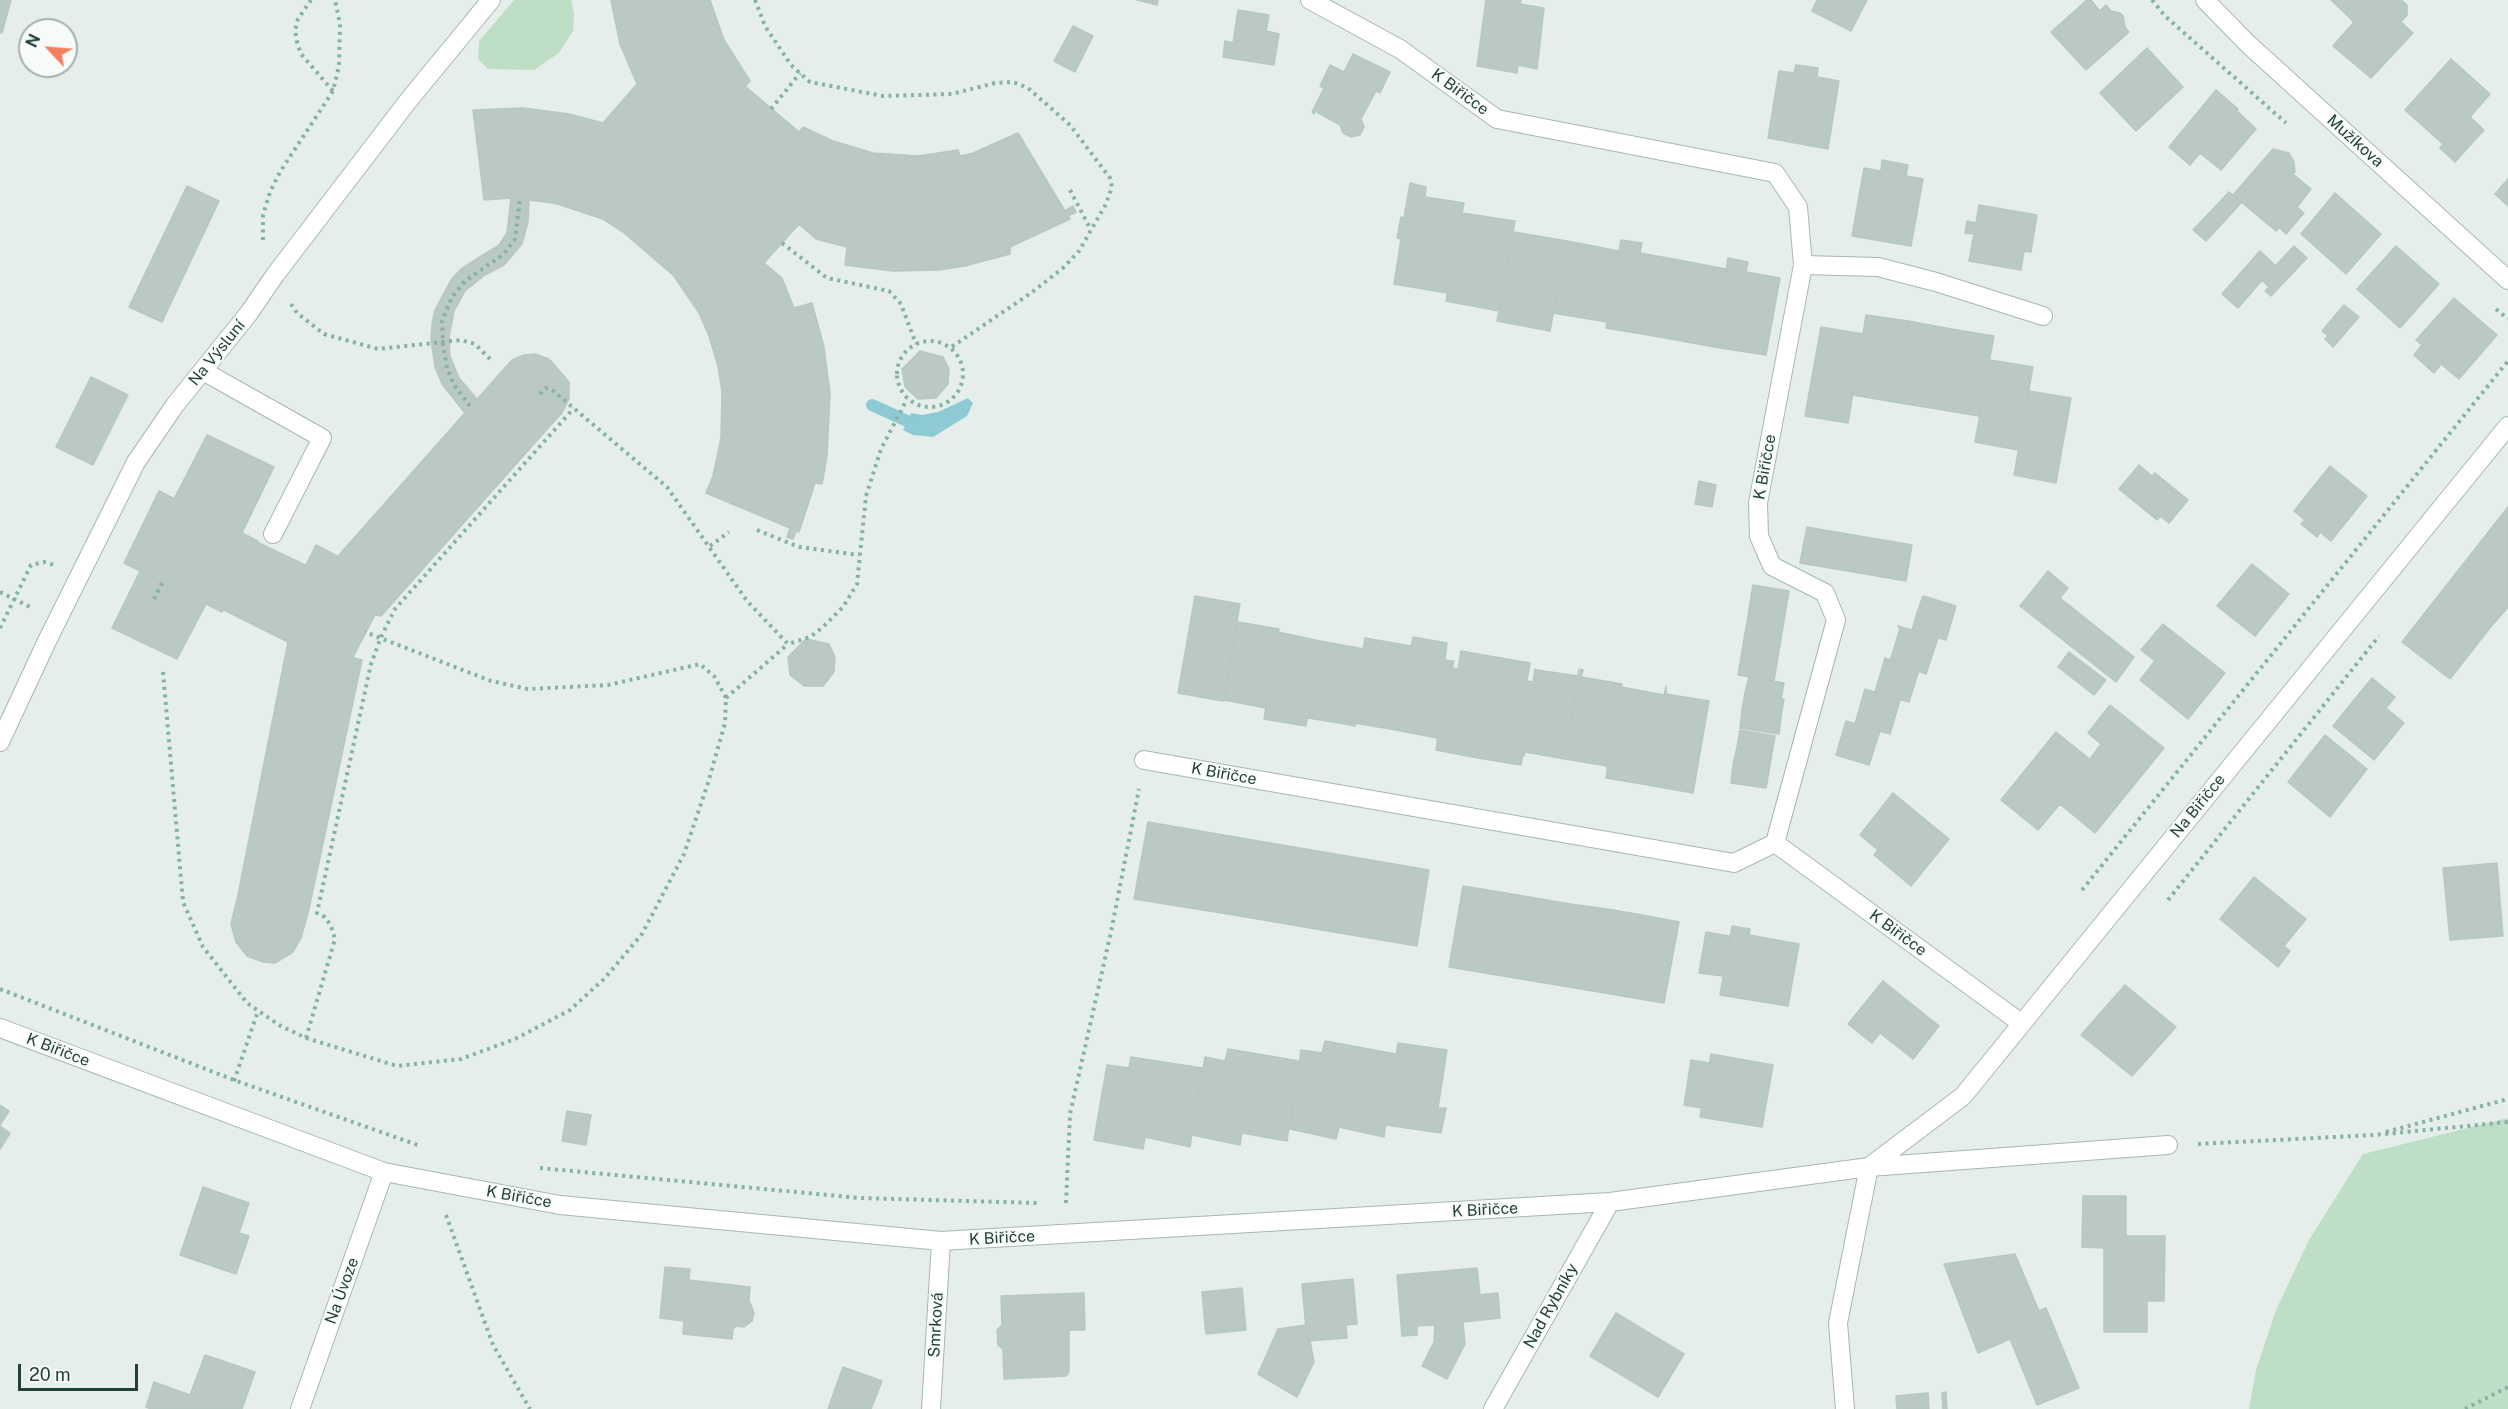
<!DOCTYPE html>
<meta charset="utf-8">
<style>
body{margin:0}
#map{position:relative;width:2508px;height:1409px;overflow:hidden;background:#e5eeea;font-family:"Public Sans",sans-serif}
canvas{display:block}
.north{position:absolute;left:18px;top:18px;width:60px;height:60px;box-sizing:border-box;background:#f6faf8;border:2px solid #a2b0ab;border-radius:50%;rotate:296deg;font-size:16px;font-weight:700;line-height:24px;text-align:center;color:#244138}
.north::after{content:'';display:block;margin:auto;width:21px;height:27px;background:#f37f5f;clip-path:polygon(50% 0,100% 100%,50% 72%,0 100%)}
.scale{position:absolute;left:18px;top:1364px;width:120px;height:27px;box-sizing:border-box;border:3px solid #244138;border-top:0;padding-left:8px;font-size:18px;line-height:21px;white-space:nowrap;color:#244138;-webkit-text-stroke:4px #f6faf8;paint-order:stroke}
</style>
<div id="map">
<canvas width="2508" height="1409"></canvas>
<div class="north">N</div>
<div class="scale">20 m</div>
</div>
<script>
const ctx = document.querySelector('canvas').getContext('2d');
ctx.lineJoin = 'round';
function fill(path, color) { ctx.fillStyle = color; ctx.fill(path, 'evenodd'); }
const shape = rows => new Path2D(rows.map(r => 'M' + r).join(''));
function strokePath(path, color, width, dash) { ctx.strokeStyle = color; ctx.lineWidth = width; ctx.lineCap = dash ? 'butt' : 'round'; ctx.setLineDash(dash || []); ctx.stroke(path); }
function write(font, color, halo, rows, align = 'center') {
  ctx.font = font + ' "Public Sans",sans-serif'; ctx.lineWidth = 4.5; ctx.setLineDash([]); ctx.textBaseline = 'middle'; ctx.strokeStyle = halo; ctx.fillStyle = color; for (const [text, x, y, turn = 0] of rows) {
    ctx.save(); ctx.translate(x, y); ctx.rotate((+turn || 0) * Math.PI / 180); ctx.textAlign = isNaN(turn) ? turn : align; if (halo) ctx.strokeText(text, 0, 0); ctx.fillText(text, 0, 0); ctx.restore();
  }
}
fill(shape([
 [514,0,571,0,574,13,573,31,559,53,534,70,488,69,478,59,479,41],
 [2508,1118,2508,1409,2249,1409,2256,1370,2276,1310,2309,1240,2363,1154]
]), '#bedfc6');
fill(shape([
 [968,398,973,403,967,416,933,437,913,435,903,430,911,413,922,415,938,412]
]), '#8dcad3');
strokePath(shape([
 [872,405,907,421]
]), '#8dcad3', 12);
const building = shape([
 [0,0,11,0,2,33,0,32,0,0],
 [611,0,710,0,724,40,750,81,745,86,799,132,803,127,833,141,873,153,918,156,958,150,960,156,973,153,1018,133,1065,211,1073,206,1076,212,1068,216,1070,219,1010,247,1010,254,965,266,939,270,893,271,845,265,847,247,816,239,799,224,764,263,782,278,794,308,812,303,824,347,830,393,827,456,822,484,815,483,799,532,796,531,793,539,787,537,790,528,706,493,713,476,721,438,722,392,718,366,709,336,699,313,674,276,623,232,603,219,554,203,511,198,484,200,473,110,523,108,569,114,603,123,637,84,620,44,611,0],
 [1137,0,1158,0,1157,5,1137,0],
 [1486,0,1521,0,1520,4,1544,8,1537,69,1518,65,1517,73,1477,66,1486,0],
 [1817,0,1867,0,1851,31,1812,11,1817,0],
 [2087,0,2091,0,2100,11,2106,5,2111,11,2120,13,2123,16,2125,27,2129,32,2086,70,2051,32,2087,0],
 [2331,0,2401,0,2407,5,2407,15,2401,22,2413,33,2371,78,2333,46,2354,22,2331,0],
 [1238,10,1269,15,1266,31,1279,34,1274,65,1223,57,1225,41,1233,43,1238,10],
 [1073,26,1093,36,1075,72,1054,61,1073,26],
 [2147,48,2183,87,2136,131,2100,93,2147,48],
 [1353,54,1390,72,1380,93,1376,91,1361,119,1364,127,1360,135,1351,137,1343,133,1340,125,1315,111,1314,114,1312,112,1324,88,1320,86,1330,65,1344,72,1353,54],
 [2451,59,2490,94,2470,117,2484,130,2455,162,2440,148,2443,144,2405,110,2451,59],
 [1796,65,1818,68,1817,77,1839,81,1828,149,1768,138,1779,71,1794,73,1796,65],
 [2216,90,2238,109,2237,111,2256,129,2221,170,2200,153,2190,165,2169,147,2216,90],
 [2273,149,2289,153,2294,162,2295,172,2293,174,2311,189,2297,207,2304,213,2286,234,2279,227,2276,231,2233,195,2273,149],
 [1882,160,1908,165,1906,176,1923,179,1911,246,1852,236,1864,168,1881,171,1882,160],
 [2508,179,2508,206,2495,194,2508,179],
 [1410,183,1426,187,1425,197,1464,203,1447,293,1394,284,1401,239,1397,238,1401,217,1404,218,1410,183],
 [187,186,219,201,162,322,129,307,187,186],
 [2229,192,2242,202,2206,241,2193,230,2229,192],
 [2335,193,2381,234,2346,274,2301,234,2335,193],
 [511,198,529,200,528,222,522,244,504,265,485,275,465,291,454,311,449,337,450,356,459,378,477,399,465,413,442,384,435,367,431,340,432,324,435,310,451,280,461,269,499,245,507,233,511,198],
 [1979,205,2037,215,2031,252,2024,251,2021,270,1969,261,1974,234,1965,233,1967,221,1976,223,1979,205],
 [1462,213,1515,221,1499,311,1446,301,1462,213],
 [1514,232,1567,241,1550,331,1497,321,1514,232],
 [1621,240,1642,243,1640,253,1673,259,1660,337,1606,328,1621,240],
 [1567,241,1619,251,1607,322,1553,313,1567,241],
 [2294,246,2307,258,2271,296,2265,291,2269,287,2262,280,2294,246],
 [2396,246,2439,284,2400,328,2357,289,2396,246],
 [2260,251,2275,265,2238,308,2222,294,2260,251],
 [1728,258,1748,262,1746,272,1780,278,1766,355,1714,347,1728,258],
 [1673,259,1726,269,1714,347,1660,337,1673,259],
 [2454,298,2497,335,2459,379,2441,364,2434,373,2414,355,2422,345,2416,340,2454,298],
 [2344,305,2359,317,2333,347,2325,339,2328,336,2322,331,2344,305],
 [1866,315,1908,321,1894,402,1853,395,1866,315],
 [1908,321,1951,329,1937,409,1894,402,1908,321],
 [1821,327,1863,334,1848,423,1805,416,1821,327],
 [1951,329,1994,336,1979,416,1937,409,1951,329],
 [920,351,943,357,949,369,948,384,936,398,918,399,905,387,902,369,920,351],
 [535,354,549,359,569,382,569,399,562,413,549,427,495,379,512,360,524,355,535,354],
 [1990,360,2033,367,2018,450,1975,442,1990,360],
 [91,377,128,395,93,465,56,447,91,377],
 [495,379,549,427,381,616,375,615,323,573,495,379],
 [2029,391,2071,398,2056,483,2014,475,2029,391],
 [207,435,274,467,242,533,174,499,207,435],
 [2139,465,2152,476,2155,473,2188,500,2169,523,2160,516,2157,520,2119,489,2139,465],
 [2330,466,2367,496,2331,541,2320,532,2317,537,2301,524,2305,520,2294,511,2330,466],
 [1699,481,1716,485,1712,507,1695,504,1699,481],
 [159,491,258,541,222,612,124,563,159,491],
 [2508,507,2508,607,2489,629,2442,591,2508,507],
 [1807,527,1824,530,1818,566,1800,563,1807,527],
 [1824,530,1842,533,1836,569,1818,566,1824,530],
 [1842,533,1859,536,1854,572,1836,569,1842,533],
 [1859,536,1877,539,1871,575,1854,572,1859,536],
 [1877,539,1895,542,1888,578,1871,575,1877,539],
 [257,542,305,565,272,634,224,610,257,542],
 [1895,542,1912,545,1906,581,1888,578,1895,542],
 [316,545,337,556,323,573,343,588,312,647,288,642,272,634,316,545],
 [2252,564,2289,594,2255,636,2217,606,2252,564],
 [140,571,206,604,177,659,112,628,140,571],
 [2048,571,2068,588,2060,598,2134,657,2116,682,2020,606,2048,571],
 [1753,585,1789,591,1786,609,1750,603,1753,585],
 [343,588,375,615,353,657,312,647,343,588],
 [2442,591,2489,629,2450,679,2402,642,2442,591],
 [1195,596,1240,604,1223,701,1178,693,1195,596],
 [1923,596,1956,606,1951,623,1917,613,1923,596],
 [1750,603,1786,609,1783,627,1747,622,1750,603],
 [1917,613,1951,623,1946,640,1912,630,1917,613],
 [1238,622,1279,629,1266,708,1224,700,1238,622],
 [1747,622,1783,627,1780,645,1744,639,1747,622],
 [2163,624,2225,673,2188,719,2140,680,2155,661,2141,650,2163,624],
 [1898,626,1938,638,1926,674,1890,661,1900,629,1898,626],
 [1278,632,1320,641,1306,726,1264,719,1278,632],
 [1413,637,1447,643,1445,660,1451,661,1437,741,1437,738,1396,730,1413,637],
 [1365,638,1411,646,1396,730,1355,723,1355,726,1351,725,1365,638],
 [806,639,829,644,835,657,834,672,823,686,804,686,790,675,788,657,806,639],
 [1744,639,1780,645,1777,663,1741,657,1744,639],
 [1320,641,1364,649,1351,725,1308,718,1320,641],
 [288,642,362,660,309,909,238,895,288,642],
 [1461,651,1495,657,1478,758,1436,750,1451,661,1454,661,1452,668,1458,669,1461,651],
 [2069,652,2106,680,2094,695,2058,667,2069,652],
 [1495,657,1530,663,1527,681,1533,682,1535,669,1537,670,1521,765,1478,758,1495,657],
 [1741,657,1777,663,1774,681,1738,675,1741,657],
 [1885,658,1919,670,1909,702,1875,692,1885,658],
 [1579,669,1565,759,1525,752,1524,756,1522,756,1537,670,1578,676,1579,669],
 [1581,669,1583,670,1581,677,1622,684,1607,770,1607,766,1565,759,1581,669],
 [1749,677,1784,683,1781,699,1745,693,1749,677],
 [2372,678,2395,697,2386,708,2363,689,2372,678],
 [1666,686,1666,694,1709,701,1693,793,1648,785,1666,686],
 [1621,687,1664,695,1648,785,1606,778,1621,687],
 [1865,689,1900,700,1890,734,1855,724,1865,689],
 [2363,689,2404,723,2374,760,2333,726,2363,689],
 [1745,693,1784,699,1781,717,1742,710,1745,693],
 [2110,705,2164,748,2129,791,2090,759,2101,744,2088,733,2110,705],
 [1742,710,1781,717,1779,734,1740,728,1742,710],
 [1846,721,1880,731,1869,765,1836,755,1846,721],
 [1740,730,1775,736,1772,753,1737,747,1740,730],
 [2056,732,2129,791,2095,833,2060,804,2038,830,2001,800,2056,732],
 [2325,735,2367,769,2330,817,2288,782,2325,735],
 [1737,747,1772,753,1769,771,1733,765,1737,747],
 [1733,765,1769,771,1766,788,1731,783,1733,765],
 [1893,793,1949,839,1911,886,1874,855,1878,850,1860,835,1893,793],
 [1148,822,1241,838,1228,914,1134,899,1148,822],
 [1241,838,1335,854,1322,930,1228,914,1241,838],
 [1335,854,1429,870,1417,946,1322,930,1335,854],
 [2497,863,2503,936,2450,940,2443,868,2497,863],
 [2254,877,2306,919,2284,946,2290,951,2278,967,2220,919,2254,877],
 [1463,886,1500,892,1485,973,1449,967,1463,886],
 [1500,892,1535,898,1521,979,1485,973,1500,892],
 [238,895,309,909,301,938,293,952,275,963,263,962,247,956,236,942,231,924,238,895],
 [1535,898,1570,904,1557,985,1521,979,1535,898],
 [1570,904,1607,909,1593,991,1557,985,1570,904],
 [1607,909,1642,915,1628,997,1593,991,1607,909],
 [1642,915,1679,922,1664,1003,1628,997,1642,915],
 [1732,926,1750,929,1749,935,1799,944,1788,1006,1720,995,1732,926],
 [1706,932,1729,936,1723,976,1699,973,1706,932],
 [1883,981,1939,1026,1913,1059,1880,1033,1872,1043,1848,1024,1883,981],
 [2125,985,2176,1027,2132,1076,2081,1035,2125,985],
 [1325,1041,1396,1054,1384,1137,1339,1127,1336,1139,1290,1129,1301,1050,1322,1053,1325,1041],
 [1398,1043,1447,1050,1438,1108,1446,1108,1441,1133,1386,1125,1398,1043],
 [1228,1049,1299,1061,1287,1141,1242,1133,1240,1145,1192,1135,1205,1057,1225,1061,1228,1049],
 [1711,1054,1773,1065,1762,1127,1700,1117,1711,1054],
 [1131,1057,1202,1068,1190,1147,1145,1137,1143,1149,1094,1140,1107,1065,1129,1068,1131,1057],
 [1691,1060,1709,1063,1701,1108,1684,1105,1691,1060],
 [0,1105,9,1111,0,1125,0,1105],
 [567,1111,591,1115,586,1145,562,1141,567,1111],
 [0,1126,10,1133,0,1149,0,1126],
 [203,1187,249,1203,239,1233,249,1236,236,1274,180,1255,203,1187],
 [2083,1196,2126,1196,2126,1236,2165,1236,2164,1301,2147,1301,2147,1332,2104,1332,2104,1248,2082,1247,2083,1196],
 [2015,1254,2039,1311,2046,1308,2079,1388,2037,1405,2010,1339,1978,1353,1944,1264,2015,1254],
 [665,1267,690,1269,689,1280,750,1287,749,1300,754,1313,752,1321,744,1327,737,1326,733,1329,732,1339,683,1334,684,1321,660,1318,665,1267],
 [1477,1268,1480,1295,1498,1293,1500,1318,1463,1322,1465,1344,1447,1379,1434,1372,1449,1340,1444,1271,1477,1268],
 [1444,1271,1449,1340,1434,1372,1422,1366,1434,1342,1435,1325,1417,1326,1417,1335,1402,1336,1397,1275,1444,1271],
 [1353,1279,1357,1324,1346,1325,1347,1338,1307,1341,1302,1284,1353,1279],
 [1242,1288,1246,1330,1206,1334,1202,1292,1242,1288],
 [1084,1293,1085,1330,1069,1330,1069,1372,1066,1376,1004,1379,1003,1349,998,1345,997,1330,1002,1325,1001,1296,1084,1293],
 [1616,1313,1684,1354,1658,1397,1590,1356,1616,1313],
 [1306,1325,1307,1341,1310,1341,1314,1362,1297,1397,1258,1374,1278,1329,1306,1325],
 [205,1355,255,1372,242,1409,228,1409,190,1395,205,1355],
 [843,1367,882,1381,871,1409,828,1409,843,1367],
 [154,1382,190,1395,228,1409,151,1409,146,1407,154,1382],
 [1946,1392,1947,1409,1943,1409,1942,1393,1946,1392],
 [1928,1393,1929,1409,1897,1409,1896,1396,1928,1393]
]);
fill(building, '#bac9c3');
strokePath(building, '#b7c8c1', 1.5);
const service = shape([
 [1310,0,1400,49,1497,119],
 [203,371,322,438,273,534],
 [47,641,136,462,175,405,249,313,275,275,408,101,491,0]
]);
const minor = shape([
 [2205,0,2248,44,2508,280],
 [1497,119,1775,173,1798,207,1803,265,1758,503,1759,536,1772,566,1825,593,1836,620,1775,843],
 [1803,265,1878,267,1936,282,2043,316],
 [0,742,47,641],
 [1144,760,1734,863,1775,843,2021,1023],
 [0,1028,384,1172,560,1205,941,1241,1610,1202,1869,1167,2168,1145],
 [300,1409,384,1172],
 [931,1409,941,1241],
 [1493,1409,1610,1202],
 [1845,1409,1838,1323,1869,1167,1963,1096,2508,426]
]);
strokePath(service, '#a7b7b1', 20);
strokePath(minor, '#a7b7b1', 20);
strokePath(shape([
 [311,0,298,19,295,30,297,42,301,54,333,91],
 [755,0,765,26,791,65,810,82,883,96,952,94,995,83,1013,82,1028,88,1070,125,1110,178,1112,187,1106,204,1079,251,1063,268,1031,293,950,348],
 [2152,0,2165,16,2286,123],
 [771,109,800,73],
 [1070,190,1091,230],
 [263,240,263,215,270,192,280,172,333,91,339,66,340,24,335,0],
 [782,243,827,278,889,291,901,304,916,344],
 [291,304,297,313,324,334,378,349,461,340,475,344,490,359],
 [2496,309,2508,319],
 '897 374a33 33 0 1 1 66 0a33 33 0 1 1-66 0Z',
 [540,394,546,388,551,389,667,487,747,601,788,644,810,637,823,627,843,607,857,584,866,496,881,449,907,399],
 [757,530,799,547,859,555],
 [710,546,729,532],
 [0,592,30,607],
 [154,599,162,583],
 [0,628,31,565,44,562,54,565],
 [163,672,183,902,203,947,247,1003,279,1025,306,1038,397,1066,461,1059,515,1039,570,1010,605,978,642,934,684,854,708,783,725,723,726,698,714,676,700,664,608,685,528,689,491,681,365,632],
 [726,698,788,644],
 [2082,890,2508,361],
 [2168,900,2379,636],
 [0,989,234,1080,418,1145],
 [306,1038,335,939,331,926,325,917,317,913,371,664,381,637,395,609,574,408],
 [234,1081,258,1011],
 [2386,1132,2508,1099],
 [2198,1144,2374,1135,2508,1122],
 [540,1168,860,1198,1038,1203],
 [1066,1203,1070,1114,1111,932,1139,789],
 [446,1215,493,1345,530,1409],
 [2465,1409,2508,1387]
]), '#85b2a3', 4, [3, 4.5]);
strokePath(service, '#fff', 18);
strokePath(minor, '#fff', 18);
strokePath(shape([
 [470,406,454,385,447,368,443,345,442,321,452,297,465,281,504,254,515,239,520,199]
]), '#85b2a3', 4, [3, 4.5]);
write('16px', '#244138', '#f6faf8', [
 ["K Biřičce",1460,92,36],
 ["Mužíkova",2355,141,42],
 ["Na Výsluní",217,353,-51],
 ["K Biřičce",1765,467,-80],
 ["K Biřičce",1224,774,10],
 ["Na Biřičce",2198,806,-51],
 ["K Biřičce",1898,933,36],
 ["K Biřičce",58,1050,21],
 ["K Biřičce",519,1197,10],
 ["K Biřičce",1485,1210,-3],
 ["K Biřičce",1002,1238,-3],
 ["Na Úvoze",342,1291,-70],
 ["Nad Rybníky",1551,1306,-61],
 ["Smrková",936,1325,-87]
]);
</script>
